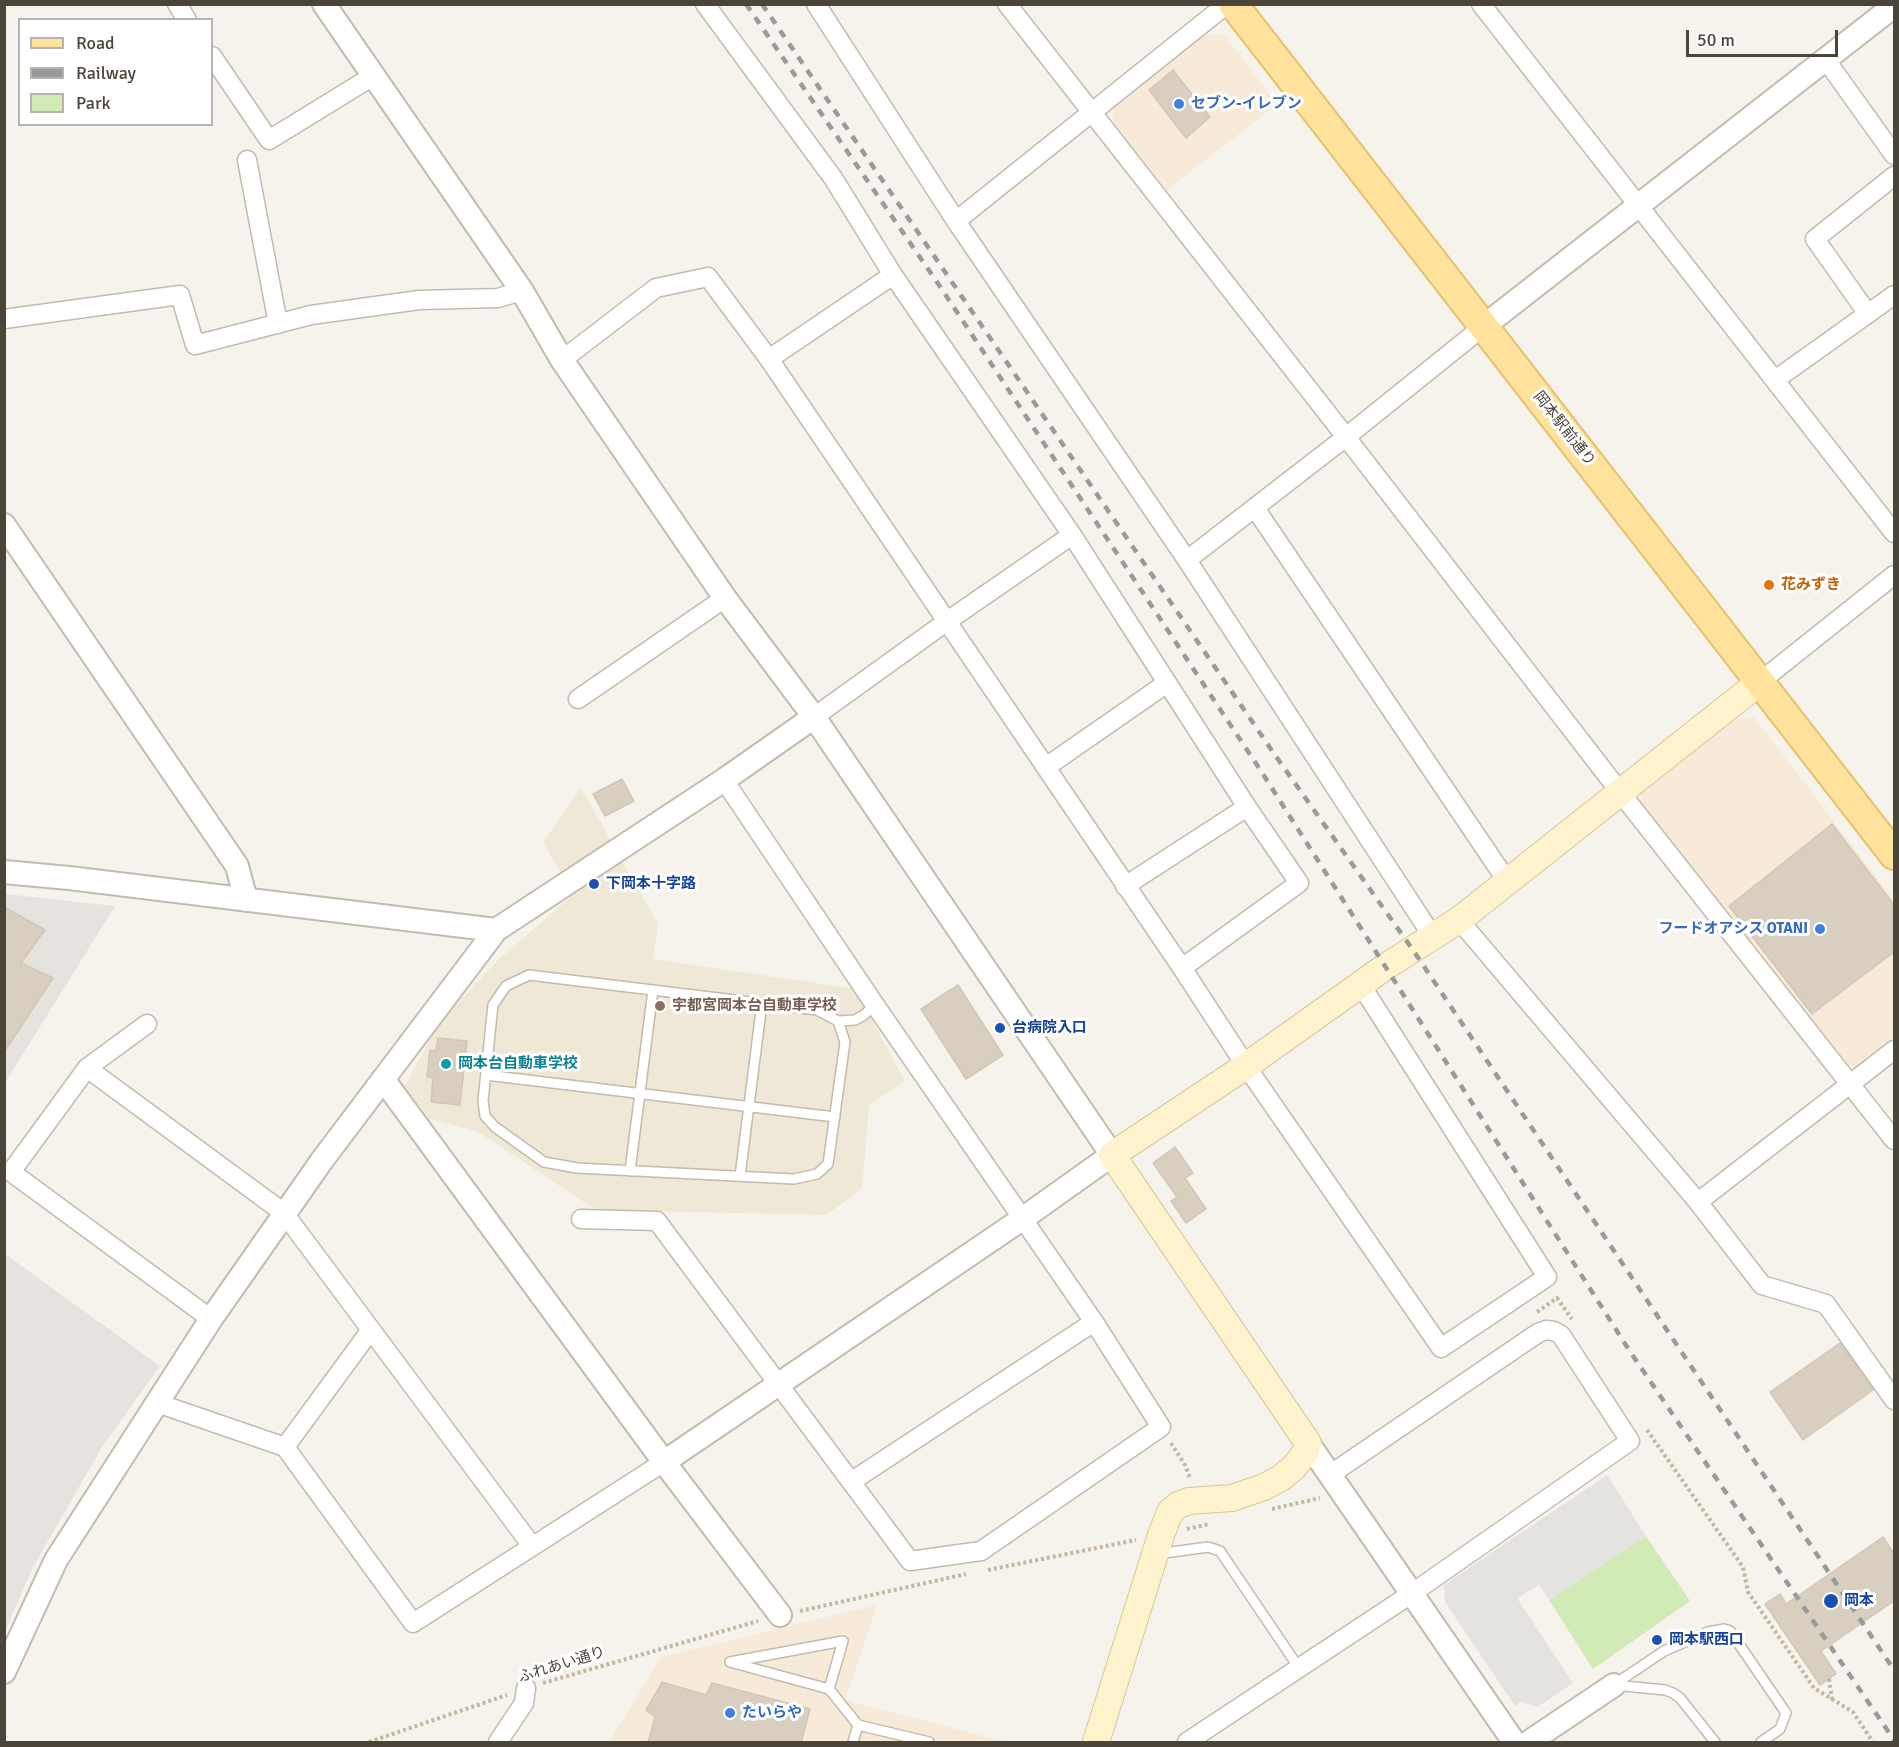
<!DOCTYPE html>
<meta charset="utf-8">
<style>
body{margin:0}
#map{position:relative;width:1899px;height:1747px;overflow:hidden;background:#f6f3ec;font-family:Signika,sans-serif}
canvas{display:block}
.frame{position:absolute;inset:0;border:6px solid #4b4439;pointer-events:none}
.legend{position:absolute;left:18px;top:18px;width:195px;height:108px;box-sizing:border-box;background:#fff;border:2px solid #b7b4b0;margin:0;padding:8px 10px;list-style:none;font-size:18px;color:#4b4439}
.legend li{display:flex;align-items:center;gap:12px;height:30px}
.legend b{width:30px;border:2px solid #b7b4b0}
.scale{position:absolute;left:1686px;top:30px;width:152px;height:27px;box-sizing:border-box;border:3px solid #4b4439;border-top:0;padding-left:8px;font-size:18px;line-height:21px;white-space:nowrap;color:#4b4439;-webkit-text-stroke:4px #fff;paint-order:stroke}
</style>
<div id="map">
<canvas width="1899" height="1747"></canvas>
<div class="frame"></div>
<ul class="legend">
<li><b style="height:8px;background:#ffe39c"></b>Road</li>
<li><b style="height:8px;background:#9a9a9a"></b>Railway</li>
<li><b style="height:16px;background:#d2eab5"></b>Park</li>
</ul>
<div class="scale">50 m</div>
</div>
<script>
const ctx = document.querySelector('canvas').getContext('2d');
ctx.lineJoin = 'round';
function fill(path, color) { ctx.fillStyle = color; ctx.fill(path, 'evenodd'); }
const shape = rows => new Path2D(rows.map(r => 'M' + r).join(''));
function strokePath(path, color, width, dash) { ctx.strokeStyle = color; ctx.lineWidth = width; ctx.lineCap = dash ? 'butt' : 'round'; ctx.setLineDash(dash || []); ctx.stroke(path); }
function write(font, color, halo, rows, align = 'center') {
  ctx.font = font + ' Signika,"Noto Sans JP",sans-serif'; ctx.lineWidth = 6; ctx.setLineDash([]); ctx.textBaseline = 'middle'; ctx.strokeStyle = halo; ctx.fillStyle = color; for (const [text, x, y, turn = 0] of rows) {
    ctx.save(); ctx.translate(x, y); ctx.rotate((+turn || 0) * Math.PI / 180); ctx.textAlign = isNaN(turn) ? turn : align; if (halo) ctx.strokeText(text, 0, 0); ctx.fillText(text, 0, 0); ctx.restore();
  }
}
fill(shape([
 [1224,34,1277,104,1167,190,1113,122,1114,108,1204,35],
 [1755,718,1894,900,1894,1038,1858,1066,1845,1064,1641,802,1641,792,1731,719],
 [877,1605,845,1700,1006,1742,609,1742,661,1657]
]), '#f7ead8');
fill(shape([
 [5,894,115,906,5,1083],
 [5,1254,160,1366,102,1447,32,1569,5,1631]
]), '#e6e2dd');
fill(shape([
 [581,788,658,924,653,959,855,989,905,1081,869,1105,862,1189,826,1215,596,1210,477,1131,430,1119,405,1086,439,1023,498,960,573,895,543,842]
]), '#efe8d6');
fill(shape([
 [1646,1536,1690,1601,1593,1669,1549,1600]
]), '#d2eab5');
fill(shape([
 [1607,1475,1646,1536,1549,1600,1539,1585,1517,1598,1573,1683,1538,1707,1521,1702,1515,1706,1445,1602,1444,1585]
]), '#e5e3e0');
const building = shape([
 [1173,70,1210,117,1186,138,1149,90,1173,70],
 [622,779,634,801,605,816,593,794,622,779],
 [1832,824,1894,905,1894,952,1812,1014,1729,906,1832,824],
 [4,907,45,930,21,963,53,978,4,1052,4,907],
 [958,985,1003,1055,966,1079,921,1009,958,985],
 [438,1038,467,1041,460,1105,431,1102,433,1078,427,1077,430,1050,436,1051,438,1038],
 [1175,1147,1193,1173,1185,1178,1206,1209,1186,1223,1171,1201,1177,1197,1153,1163,1175,1147],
 [1840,1343,1873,1390,1803,1440,1770,1392,1840,1343],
 [1883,1537,1894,1554,1894,1601,1821,1651,1836,1674,1820,1685,1765,1604,1780,1594,1786,1604,1883,1537],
 [662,1682,706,1695,712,1683,810,1709,801,1743,648,1743,655,1717,646,1710,662,1682]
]);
fill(building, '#d8cfc1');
strokePath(building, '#d3c7b4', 1.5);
const service = shape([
 [529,975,817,1010,838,1021,845,1042,828,1164,817,1174,794,1179,577,1168,544,1162,495,1127,485,1116,483,1101,493,1005,506,986,529,975],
 [838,1021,855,1020,864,1015,875,1005],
 [486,1075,835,1117],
 [630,1171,653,990],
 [740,1176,762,1003],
 [1157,1554,1208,1547,1220,1551,1299,1668],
 [1615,1684,1664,1651,1708,1632,1724,1629,1730,1631,1786,1713,1780,1729,1761,1742],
 [1614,1685,1665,1690,1673,1693,1680,1698,1715,1742],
 [829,1689,843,1641,730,1662,829,1689,858,1725,853,1742],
 [858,1725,929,1742]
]);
const minor = shape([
 [177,4,187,20],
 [705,4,833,178,893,275,1072,535,1247,807,1299,883,1182,968],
 [816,4,956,221,1187,560,1433,937],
 [1007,4,1346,437,1620,792,1894,1140],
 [1481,4,1894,533],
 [212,56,269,140,373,76],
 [1826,60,1894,155],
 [247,160,278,324],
 [956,221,1227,4],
 [1868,314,1815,239,1894,176],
 [4,319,180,295,195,345,311,315,419,300,498,298,522,291],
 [769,359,893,275],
 [562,360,656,288,708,277,769,359,1182,968,1246,1066,1441,1348,1547,1277,1361,985],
 [1775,380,1894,295],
 [1255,508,1507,881],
 [1187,560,1346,437,1484,326],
 [1761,681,1894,575],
 [578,699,725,598],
 [814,717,946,622,1072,535],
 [1046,767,1167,683],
 [1125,886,1247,807],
 [1459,920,1698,1202,1762,1285,1826,1304,1894,1400],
 [147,1024,87,1068,11,1172,211,1319],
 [87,1068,284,1213,532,1546],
 [1698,1202,1894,1050],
 [581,1219,657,1221,910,1561,981,1551,1161,1427,1094,1322,875,1005,724,780],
 [157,1403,285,1447,413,1623,664,1462],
 [285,1447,370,1331],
 [852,1481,1094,1322],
 [498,1742,524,1703,526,1688],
 [1187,1742,1411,1594,1630,1441,1561,1335,1554,1331,1546,1330,1538,1333,1331,1474]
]);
const tertiary = shape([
 [324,4,522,291,562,360,725,598,814,717,1112,1155,1022,1219,664,1462],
 [1484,326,1894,6],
 [4,525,237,866,246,900],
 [4,872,69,878,496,930,724,780,814,717],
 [383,1079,664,1462,780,1615],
 [1308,1443,1514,1742],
 [4,1672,56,1560,211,1319,323,1159,496,930],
 [1529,1742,1614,1685]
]);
const secondary = shape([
 [1096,1742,1161,1535,1170,1512,1178,1505,1189,1501,1232,1498,1264,1487,1281,1478,1294,1467,1306,1452,1308,1443,1112,1155,1246,1066,1385,967,1459,920,1761,681]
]);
const primary = shape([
 [1233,4,1894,855]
]);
strokePath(service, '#c2bbae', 12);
strokePath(minor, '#c2bbae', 21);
strokePath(tertiary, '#c2bbae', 26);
strokePath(secondary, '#d6c79b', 28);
strokePath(primary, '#e6c16a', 32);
strokePath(shape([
 [1537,1312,1557,1298,1572,1319],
 [1647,1430,1743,1567,1748,1592,1814,1688,1853,1712,1873,1742],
 [1171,1443,1185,1465,1190,1478],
 [1272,1509,1320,1498],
 [1187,1529,1209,1524],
 [988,1570,1136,1540],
 [800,1611,966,1574],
 [1829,1679,1832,1699],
 [543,1683,758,1621],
 [369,1742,507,1695]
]), '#c4b79f', 4, [3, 3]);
strokePath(service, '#fff', 9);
strokePath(minor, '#fff', 18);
strokePath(tertiary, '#fff', 22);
strokePath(secondary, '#fff3cd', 26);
strokePath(primary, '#ffe39c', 28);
strokePath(shape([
 [746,4,939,285,1261,771,1629,1350,1894,1740],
 [762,4,1275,755,1413,950,1894,1670]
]), '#9a9a9a', 4.5, [8, 8]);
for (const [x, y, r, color] of [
 [1179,104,6,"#3f7fe0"],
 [1769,585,6,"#e8710a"],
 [594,884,6,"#1a4fb4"],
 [1820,929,6,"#3f7fe0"],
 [660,1006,6,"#8d6e63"],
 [1000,1028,6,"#1a4fb4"],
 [446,1064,6,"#0f9aa8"],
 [1831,1601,8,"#1a4fb4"],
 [1657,1640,6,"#1a4fb4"],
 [730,1713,6,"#3f7fe0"]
]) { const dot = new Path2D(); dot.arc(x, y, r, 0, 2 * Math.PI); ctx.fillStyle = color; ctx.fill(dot); strokePath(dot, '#fff', 2); }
write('bold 15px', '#366cbe', '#fff', [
 ["セブン-イレブン",1191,104],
 ["フードオアシス OTANI",1808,929,"right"],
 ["たいらや",742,1713]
], 'left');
write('15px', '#4b4439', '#fff', [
 ["岡本駅前通り",1564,429,52],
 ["ふれあい通り",562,1665,-17]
]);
write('bold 15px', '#c56008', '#fff', [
 ["花みずき",1781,585]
], 'left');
write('bold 15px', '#164399', '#fff', [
 ["下岡本十字路",606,884],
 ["台病院入口",1012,1028],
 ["岡本",1844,1601],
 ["岡本駅西口",1669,1640]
], 'left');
write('bold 15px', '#785e54', '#fff', [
 ["宇都宮岡本台自動車学校",672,1006]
], 'left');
write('bold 15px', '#0d838f', '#fff', [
 ["岡本台自動車学校",458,1064]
], 'left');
</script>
